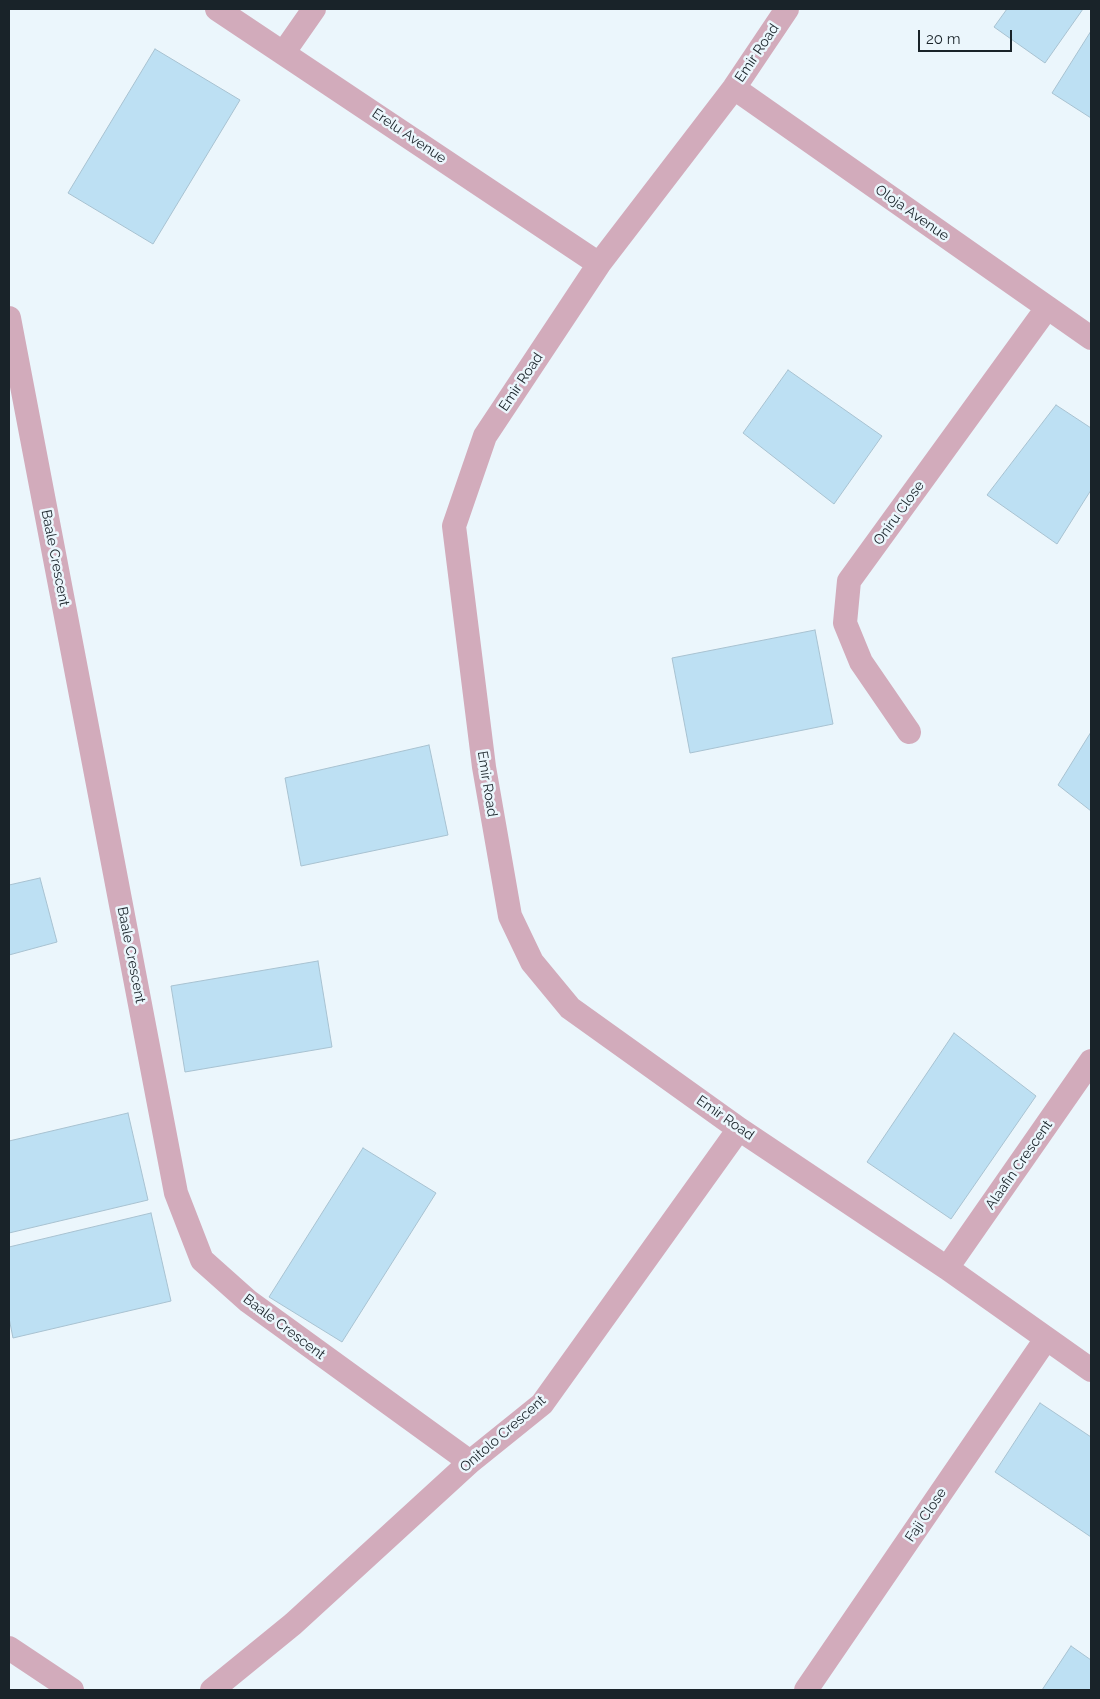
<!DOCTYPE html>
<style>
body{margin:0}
#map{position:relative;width:1100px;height:1699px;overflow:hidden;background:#ebf6fc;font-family:Raleway,sans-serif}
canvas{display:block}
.frame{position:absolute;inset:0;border:10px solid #192329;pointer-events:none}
.scale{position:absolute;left:918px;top:30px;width:94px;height:22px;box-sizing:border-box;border:2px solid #192329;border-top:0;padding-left:6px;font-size:15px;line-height:18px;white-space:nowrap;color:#192329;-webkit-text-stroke:4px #ebf6fc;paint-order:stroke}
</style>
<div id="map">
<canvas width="1100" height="1699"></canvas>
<div class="frame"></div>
<div class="scale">20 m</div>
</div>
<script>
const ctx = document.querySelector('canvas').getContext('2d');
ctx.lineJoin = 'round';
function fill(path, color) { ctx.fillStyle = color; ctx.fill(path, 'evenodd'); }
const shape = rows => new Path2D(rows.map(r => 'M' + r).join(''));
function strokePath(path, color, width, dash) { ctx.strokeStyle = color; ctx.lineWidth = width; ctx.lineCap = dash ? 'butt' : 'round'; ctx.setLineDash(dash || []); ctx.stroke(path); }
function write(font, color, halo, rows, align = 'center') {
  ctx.font = font + ' Raleway,sans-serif'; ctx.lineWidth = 5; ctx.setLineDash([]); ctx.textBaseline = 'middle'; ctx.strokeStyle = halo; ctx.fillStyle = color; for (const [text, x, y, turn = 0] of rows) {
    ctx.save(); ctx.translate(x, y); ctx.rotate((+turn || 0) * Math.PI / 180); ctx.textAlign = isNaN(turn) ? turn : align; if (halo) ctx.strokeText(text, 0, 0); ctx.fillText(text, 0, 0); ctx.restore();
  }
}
const building = shape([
 [1007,9,1083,9,1045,63,994,27,1007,9],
 [1091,31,1091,118,1052,93,1091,31],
 [155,49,240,100,153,244,68,193,155,49],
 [788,370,882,436,834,504,743,433,788,370],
 [1056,405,1091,428,1091,490,1057,544,987,495,1056,405],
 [815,630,833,724,690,753,672,658,815,630],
 [1091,732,1091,811,1058,785,1091,732],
 [429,745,448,835,301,866,285,778,429,745],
 [40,878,57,942,9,955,9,885,40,878],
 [318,961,332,1047,185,1072,171,986,318,961],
 [954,1033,1036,1096,951,1219,867,1162,954,1033],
 [128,1113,148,1200,9,1233,9,1141,128,1113],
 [363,1148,436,1193,342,1342,269,1297,363,1148],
 [151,1213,171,1301,13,1338,9,1318,9,1247,151,1213],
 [1040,1403,1091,1437,1091,1537,995,1472,1040,1403],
 [1071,1646,1091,1660,1091,1690,1042,1690,1071,1646]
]);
fill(building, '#bde0f3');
strokePath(building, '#a8c2d1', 1);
strokePath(shape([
 [217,9,599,264],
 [787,9,734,88,599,264,485,436,454,526,484,767,510,916,532,962,570,1008,739,1129,947,1268,1091,1370],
 [284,52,314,9],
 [734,88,1091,338],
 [9,318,176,1193,202,1260,248,1301,470,1462],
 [909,732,861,662,845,623,849,581,1047,308],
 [947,1268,1091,1061],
 [9,1648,72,1690],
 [212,1690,293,1624,470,1462,542,1404,739,1129],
 [806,1690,1046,1339]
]), '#d2abbb', 24);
write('14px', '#192329', '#ebf6fc', [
 ["Emir Road",757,53,-56],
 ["Erelu Avenue",409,136,34],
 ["Oloja Avenue",912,213,35],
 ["Emir Road",521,382,-56],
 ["Oniru Close",899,513,-54],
 ["Baale Crescent",55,558,79],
 ["Emir Road",487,784,81],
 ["Baale Crescent",131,955,79],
 ["Emir Road",725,1118,35],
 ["Alaafin Crescent",1019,1165,-55],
 ["Baale Crescent",284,1327,37],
 ["Onitolo Crescent",503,1434,-41],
 ["Faji Close",926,1515,-56]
]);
</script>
